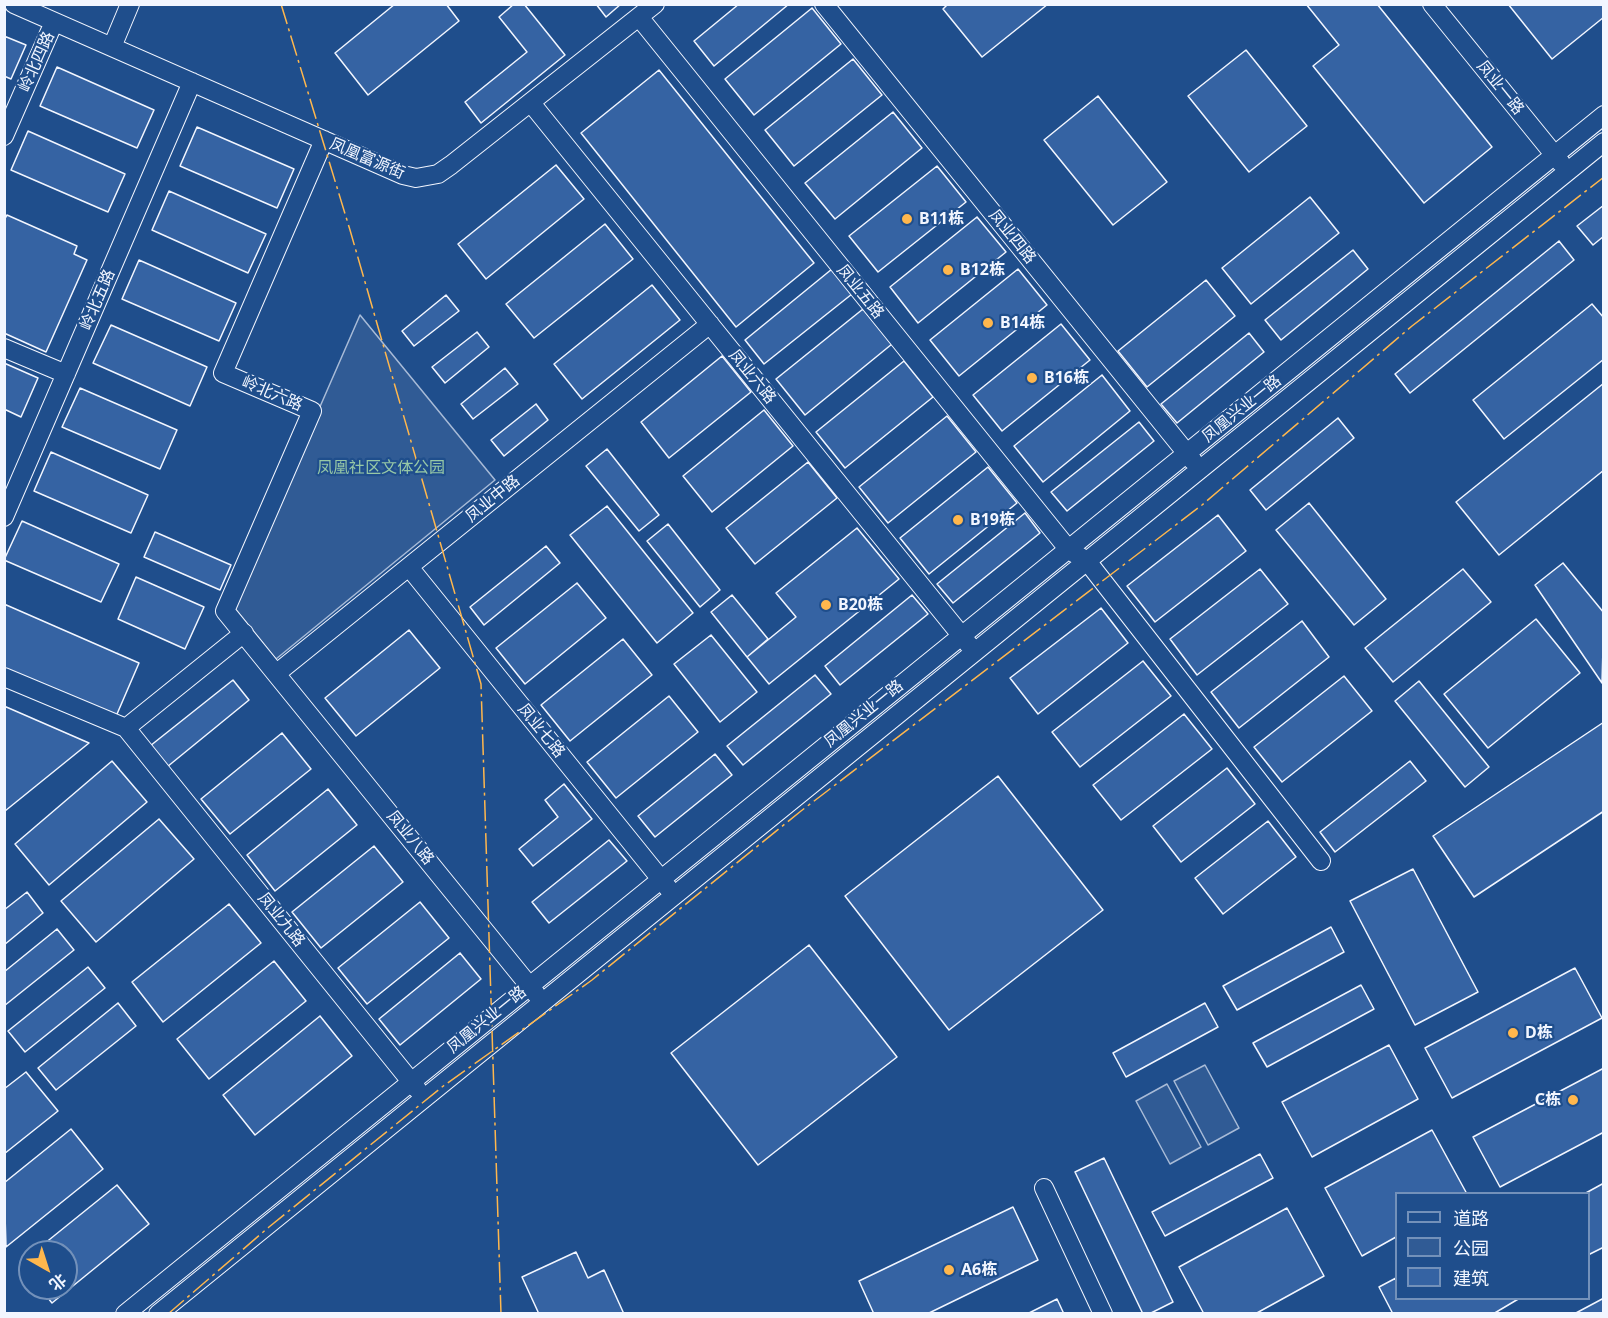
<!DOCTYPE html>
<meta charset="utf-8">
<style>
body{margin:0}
#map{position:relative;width:1608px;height:1318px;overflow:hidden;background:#1f4e8c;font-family:"Noto Sans","Noto Sans SC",sans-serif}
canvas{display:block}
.frame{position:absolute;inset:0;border:6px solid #f2f6ff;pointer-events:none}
.legend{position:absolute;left:1395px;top:1192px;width:195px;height:108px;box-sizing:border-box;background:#1f4e8c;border:2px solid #7391ba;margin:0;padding:8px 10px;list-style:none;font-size:18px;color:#f2f6ff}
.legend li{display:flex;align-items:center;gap:12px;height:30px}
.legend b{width:30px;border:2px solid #7391ba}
.north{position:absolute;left:18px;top:1240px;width:60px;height:60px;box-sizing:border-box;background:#1f4e8c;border:2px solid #7391ba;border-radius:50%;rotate:141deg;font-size:16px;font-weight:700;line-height:24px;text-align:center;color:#f2f6ff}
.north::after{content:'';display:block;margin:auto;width:21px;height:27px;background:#ffb74d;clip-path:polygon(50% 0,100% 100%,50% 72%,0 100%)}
</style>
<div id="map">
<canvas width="1608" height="1318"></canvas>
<div class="frame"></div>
<ul class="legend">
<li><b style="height:8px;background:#1f4e8c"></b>道路</li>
<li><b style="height:16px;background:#305b95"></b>公园</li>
<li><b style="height:16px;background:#3563a3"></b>建筑</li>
</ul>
<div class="north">北</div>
</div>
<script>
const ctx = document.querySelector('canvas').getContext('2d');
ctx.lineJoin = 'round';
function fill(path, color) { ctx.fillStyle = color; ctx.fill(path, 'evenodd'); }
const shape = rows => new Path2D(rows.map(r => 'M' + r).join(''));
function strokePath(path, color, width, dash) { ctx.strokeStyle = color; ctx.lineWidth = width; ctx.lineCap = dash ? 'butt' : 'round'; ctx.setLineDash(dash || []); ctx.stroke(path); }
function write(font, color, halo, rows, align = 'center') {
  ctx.font = font + ' "Noto Sans","Noto Sans SC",sans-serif'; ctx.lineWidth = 4.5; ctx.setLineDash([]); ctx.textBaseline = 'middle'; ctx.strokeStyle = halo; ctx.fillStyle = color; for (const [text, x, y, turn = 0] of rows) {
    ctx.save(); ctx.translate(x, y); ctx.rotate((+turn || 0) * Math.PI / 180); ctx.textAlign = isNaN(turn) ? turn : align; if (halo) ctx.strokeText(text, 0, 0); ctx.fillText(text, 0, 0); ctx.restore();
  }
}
const green = shape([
 [360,315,495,480,276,659,233,606,360,315],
 [1205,1065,1239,1128,1208,1145,1174,1081,1205,1065],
 [1167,1084,1201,1147,1170,1164,1136,1101,1167,1084]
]);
fill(green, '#305b95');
strokePath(green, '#a8bbd7', 1.5);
const building = shape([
 [395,4,446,4,459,21,368,95,335,53,395,4],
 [514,4,524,4,565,55,481,123,465,102,527,52,499,17,514,4],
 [596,4,621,4,606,17,596,4],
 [739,4,789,4,714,66,694,41,739,4],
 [948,4,1048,4,982,57,943,9,948,4],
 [1306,4,1377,4,1492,147,1424,203,1313,66,1339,45,1306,4],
 [1508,4,1604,4,1604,17,1552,59,1508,4],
 [812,8,841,44,754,115,725,79,812,8],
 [4,36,26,45,11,79,4,76,4,36],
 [1246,50,1307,126,1249,172,1188,96,1246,50],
 [853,59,882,95,794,166,765,130,853,59],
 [57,67,154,110,137,148,40,106,57,67],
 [659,70,814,263,736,327,581,133,659,70],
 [1098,96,1167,182,1113,225,1044,140,1098,96],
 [893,112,922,148,835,219,805,183,893,112],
 [197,127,294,169,277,208,180,166,197,127],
 [28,131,125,174,108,212,11,170,28,131],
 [556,165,584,199,486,279,458,244,556,165],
 [937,166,966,202,878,272,849,236,937,166],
 [169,191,266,234,248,273,152,230,169,191],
 [1310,197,1339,233,1251,304,1222,268,1310,197],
 [1604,205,1604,236,1593,245,1577,226,1604,205],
 [7,215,77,246,74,254,87,260,46,352,4,333,4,220,7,215],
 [977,217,1006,252,918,323,890,287,977,217],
 [605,224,633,259,534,338,506,304,605,224],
 [1559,241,1574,260,1410,393,1395,374,1559,241],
 [1353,250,1368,269,1281,340,1265,320,1353,250],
 [139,260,236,303,219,341,122,299,139,260],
 [832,269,852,294,764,364,745,340,832,269],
 [1018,269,1047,305,959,376,930,340,1018,269],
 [1206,280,1235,316,1147,387,1118,351,1206,280],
 [652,285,680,320,582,399,554,364,652,285],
 [446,295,459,311,414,346,402,331,446,295],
 [1592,304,1604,318,1604,359,1504,439,1473,400,1592,304],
 [863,309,892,344,805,415,776,379,863,309],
 [1061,324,1090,360,1002,431,973,395,1061,324],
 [111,325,207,367,190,406,93,363,111,325],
 [477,332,489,347,445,383,432,367,477,332],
 [1249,333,1264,352,1177,423,1161,404,1249,333],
 [722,356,751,392,669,458,641,422,722,356],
 [904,361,933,397,845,468,816,432,904,361],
 [4,363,38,378,21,417,4,409,4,363],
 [505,368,518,384,473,419,461,404,505,368],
 [1102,375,1130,411,1043,482,1014,446,1102,375],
 [1604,383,1604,470,1499,555,1456,502,1604,383],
 [80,388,177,430,160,469,62,427,80,388],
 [536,404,548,420,504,456,491,440,536,404],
 [764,410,793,446,712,512,683,476,764,410],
 [947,416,976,452,888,523,859,487,947,416],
 [1338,418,1354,438,1266,510,1250,490,1338,418],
 [1139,422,1154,441,1067,511,1051,492,1139,422],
 [607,449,659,515,639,531,586,466,607,449],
 [51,452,148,495,131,533,34,491,51,452],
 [808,462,837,498,755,564,726,528,808,462],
 [988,467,1017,503,929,574,900,538,988,467],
 [1309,503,1386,599,1354,625,1276,530,1309,503],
 [607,506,693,613,657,643,570,535,607,506],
 [1025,513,1040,533,953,603,937,584,1025,513],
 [1218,515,1246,551,1155,622,1127,586,1218,515],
 [22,521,119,564,101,602,4,560,22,521],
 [668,524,720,590,700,607,647,541,668,524],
 [857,528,899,579,769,684,747,657,796,617,776,593,857,528],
 [155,532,231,565,220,590,144,557,155,532],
 [546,546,560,563,484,625,470,607,546,546],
 [1563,563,1604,613,1602,683,1535,585,1563,563],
 [1260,569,1288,604,1197,675,1170,639,1260,569],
 [1463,569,1491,602,1393,682,1365,648,1463,569],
 [136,577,204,607,185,649,118,619,136,577],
 [577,583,606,618,525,684,496,648,577,583],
 [732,595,768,639,747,657,711,612,732,595],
 [912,595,928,614,840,685,825,666,912,595],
 [4,604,139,663,114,721,4,673,4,604],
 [1101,608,1128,643,1038,714,1010,678,1101,608],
 [1536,619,1580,673,1488,748,1444,694,1536,619],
 [1302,621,1329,657,1239,728,1211,692,1302,621],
 [409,630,440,668,356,736,325,698,409,630],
 [711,635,757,692,720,722,674,664,711,635],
 [623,639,652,675,570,741,541,705,623,639],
 [1143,661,1171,696,1080,767,1052,732,1143,661],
 [815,675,831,694,743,765,727,746,815,675],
 [1344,676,1372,711,1282,782,1254,747,1344,676],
 [233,680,249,700,167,767,150,746,233,680],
 [1419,681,1489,767,1465,787,1395,701,1419,681],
 [669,696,698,732,616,798,587,762,669,696],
 [4,706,89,743,5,811,4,810,4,706],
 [1184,714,1212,749,1121,820,1093,785,1184,714],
 [1604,722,1604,811,1474,897,1433,836,1604,722],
 [282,733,311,769,230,834,201,799,282,733],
 [715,754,732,775,655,837,638,816,715,754],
 [112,761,147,802,49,885,15,844,112,761],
 [1410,761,1426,781,1335,852,1320,832,1410,761],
 [1227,768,1255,804,1181,862,1153,826,1227,768],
 [998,776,1103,910,949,1030,845,896,998,776],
 [564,784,592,819,533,866,519,849,558,817,545,800,564,784],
 [328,789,357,825,275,891,247,855,328,789],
 [159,819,194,859,96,942,61,901,159,819],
 [1268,821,1296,857,1223,914,1195,878,1268,821],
 [609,840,627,861,549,923,532,902,609,840],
 [374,846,403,882,321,948,292,912,374,846],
 [1413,869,1478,992,1415,1025,1350,901,1413,869],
 [27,892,43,913,4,945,4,910,27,892],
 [420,902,449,938,367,1004,338,968,420,902],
 [229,904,261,943,163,1022,132,982,229,904],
 [1331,927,1344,952,1237,1010,1223,986,1331,927],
 [57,929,74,950,4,1006,4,972,57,929],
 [809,945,897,1057,758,1165,671,1053,809,945],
 [460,953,481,979,400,1045,379,1019,460,953],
 [274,961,306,1001,209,1079,177,1039,274,961],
 [88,967,105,988,25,1052,8,1031,88,967],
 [1575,968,1602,1018,1452,1098,1425,1048,1575,968],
 [1361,985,1374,1009,1267,1067,1253,1043,1361,985],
 [118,1003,136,1026,56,1090,38,1068,118,1003],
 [1205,1003,1218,1027,1126,1077,1113,1053,1205,1003],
 [320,1016,352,1056,255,1135,223,1095,320,1016],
 [1389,1045,1418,1099,1312,1157,1282,1102,1389,1045],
 [1604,1068,1604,1132,1500,1187,1473,1137,1604,1068],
 [26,1072,58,1111,4,1154,4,1089,26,1072],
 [71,1129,103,1169,6,1247,4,1183,71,1129],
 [1432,1130,1467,1194,1396,1194,1396,1237,1362,1256,1325,1188,1432,1130],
 [1260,1154,1273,1178,1165,1236,1152,1212,1260,1154],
 [1104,1158,1173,1302,1149,1314,1143,1314,1075,1172,1104,1158],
 [1604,1183,1604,1247,1588,1255,1588,1194,1584,1194,1604,1183],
 [117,1185,149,1224,52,1303,40,1288,66,1288,66,1252,34,1252,117,1185],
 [1013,1207,1038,1260,927,1314,874,1314,859,1281,1013,1207],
 [1287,1208,1324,1276,1255,1314,1204,1314,1179,1267,1287,1208],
 [576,1252,588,1278,604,1270,624,1314,539,1314,522,1277,576,1252],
 [30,1255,30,1276,20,1263,30,1255],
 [1396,1278,1396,1298,1520,1298,1493,1314,1393,1314,1379,1287,1396,1278],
 [1604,1298,1604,1314,1574,1314,1604,1298],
 [1057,1299,1064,1314,1027,1314,1057,1299]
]);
fill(building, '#3563a3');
strokePath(building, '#f2f6ff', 1.5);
const minor = shape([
 [14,4,403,175,416,178,438,174,451,165,655,4],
 [824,4,1193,461],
 [1432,4,1561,163],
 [639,17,1069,550,1087,561,1321,861],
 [112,47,130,4],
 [531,103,969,645],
 [4,136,54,22],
 [324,140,223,373,312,411,225,611,536,994],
 [4,348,66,374],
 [4,517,192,82],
 [409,567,668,888],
 [244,633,126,728,417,1089],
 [277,673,710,324],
 [4,677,126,728],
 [1044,1188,1103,1314],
 [125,1314,1604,115],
 [158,1314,1604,142]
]);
strokePath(minor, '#f2f6ff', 20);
strokePath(minor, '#1f4e8c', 18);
strokePath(shape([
 [281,4,350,230,481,684,501,1314],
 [168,1314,269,1227,442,1087,592,980,801,811,1202,505,1412,326,1604,177]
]), '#ffb74d', 1.5, [21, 4.5, 3, 4.5]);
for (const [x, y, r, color] of [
 [907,219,6,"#ffb74d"],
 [948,270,6,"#ffb74d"],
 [988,323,6,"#ffb74d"],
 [1032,378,6,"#ffb74d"],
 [958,520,6,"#ffb74d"],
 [826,605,6,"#ffb74d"],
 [1513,1033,6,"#ffb74d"],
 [1573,1100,6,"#ffb74d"],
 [949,1270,6,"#ffb74d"]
]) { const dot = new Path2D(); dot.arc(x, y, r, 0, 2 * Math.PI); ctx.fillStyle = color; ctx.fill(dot); strokePath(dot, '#1f4e8c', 2); }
write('16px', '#f2f6ff', '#1f4e8c', [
 ["岭北四路",37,62,-66],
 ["凤业一路",1500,88,51],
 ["凤凰富源街",367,159,23],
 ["凤业四路",1012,237,51],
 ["凤业五路",860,292,51],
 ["岭北五路",98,300,-67],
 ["凤业六路",752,377,51],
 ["岭北六路",272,394,23],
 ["凤凰兴业一路",1242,409,-39],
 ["凤业中路",493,499,-39],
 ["凤凰兴业一路",864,714,-39],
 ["凤业七路",541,731,51],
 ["凤业八路",410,838,51],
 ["凤业九路",281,920,51],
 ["凤凰兴业一路",487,1020,-39]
]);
write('bold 16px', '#f2f6ff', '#1f4e8c', [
 ["B11栋",919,219],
 ["B12栋",960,270],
 ["B14栋",1000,323],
 ["B16栋",1044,378],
 ["B19栋",970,520],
 ["B20栋",838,605],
 ["D栋",1525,1033],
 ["C栋",1561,1100,"right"],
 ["A6栋",961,1270]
], 'left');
write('16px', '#97c8a6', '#1f4e8c', [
 ["凤凰社区文体公园",381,468]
]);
</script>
